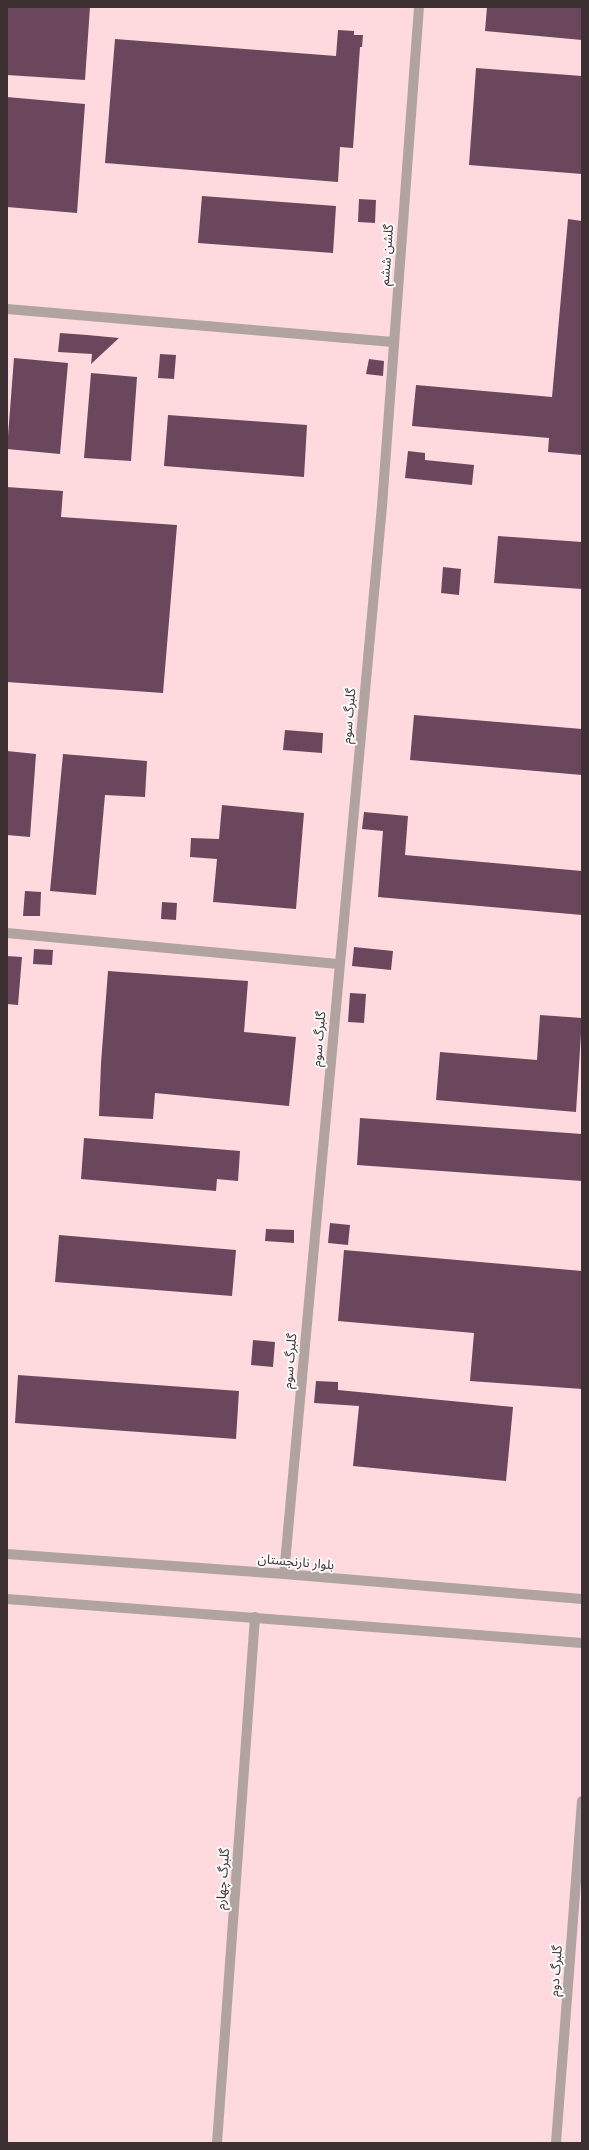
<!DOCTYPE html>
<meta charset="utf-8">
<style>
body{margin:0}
#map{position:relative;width:589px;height:2150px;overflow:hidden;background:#fde7ea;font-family:"Public Sans",sans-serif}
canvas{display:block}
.frame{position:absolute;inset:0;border:8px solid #3d3032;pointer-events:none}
</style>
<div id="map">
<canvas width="589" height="2150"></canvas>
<div class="frame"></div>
</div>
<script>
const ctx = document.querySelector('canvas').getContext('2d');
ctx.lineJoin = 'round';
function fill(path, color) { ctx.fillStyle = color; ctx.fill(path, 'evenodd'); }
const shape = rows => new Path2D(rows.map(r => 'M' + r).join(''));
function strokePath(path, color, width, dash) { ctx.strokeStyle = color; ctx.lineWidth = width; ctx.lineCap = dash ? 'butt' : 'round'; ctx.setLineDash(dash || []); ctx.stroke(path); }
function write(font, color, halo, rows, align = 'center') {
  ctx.font = font + ' "Public Sans","Noto Sans Arabic",sans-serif'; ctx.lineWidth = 4; ctx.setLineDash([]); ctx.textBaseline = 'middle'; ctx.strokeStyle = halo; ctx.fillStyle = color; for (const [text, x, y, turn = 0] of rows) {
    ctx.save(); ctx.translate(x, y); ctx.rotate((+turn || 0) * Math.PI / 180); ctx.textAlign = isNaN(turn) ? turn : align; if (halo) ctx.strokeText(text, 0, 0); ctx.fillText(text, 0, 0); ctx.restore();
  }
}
fill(shape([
 [7,7,582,7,582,2143,7,2143]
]), '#fedadf');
fill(shape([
 [7,7,90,7,85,80,7,75],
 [487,7,582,7,582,40,485,31],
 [338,30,354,31,354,35,363,35,362,47,360,47,353,148,340,147,338,182,105,163,115,39,336,56],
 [476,68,582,76,582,174,469,165],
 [7,97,85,104,77,213,7,207],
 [202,196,336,206,333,253,198,243],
 [359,199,376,200,375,223,358,222],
 [568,219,582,221,582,455,548,452,549,438,412,426,416,385,552,397],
 [60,333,87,335,119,338,91,364,92,354,58,352],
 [160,354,176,355,174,379,158,378],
 [14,358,68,363,60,454,7,449],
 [369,359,384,361,383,376,366,374],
 [91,373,137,377,131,461,84,458],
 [168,415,307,425,304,477,164,466],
 [408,451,425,453,425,460,474,465,472,485,405,478],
 [7,487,63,491,61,517,177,525,163,693,7,682],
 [498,536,582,542,582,589,494,583],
 [443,567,461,569,459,595,441,593],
 [414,715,582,729,582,775,410,760],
 [285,730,323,733,322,753,283,750],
 [7,751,36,754,30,837,7,835],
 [63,754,147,761,145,797,105,795,96,895,50,891],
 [222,805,304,813,296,909,213,902,217,859,190,857,191,838,219,839],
 [364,812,408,816,405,855,582,871,582,915,378,897,383,831,362,829],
 [25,891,41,892,40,916,23,916],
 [162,902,177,903,176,920,161,919],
 [354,947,393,951,391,970,352,966],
 [34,949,53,950,52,965,33,964],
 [7,956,22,957,18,1005,7,1004],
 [108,971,248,981,244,1032,296,1037,289,1106,155,1093,153,1119,99,1116,101,1063],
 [350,993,366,994,364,1023,348,1022],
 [540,1015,582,1018,576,1112,436,1100,440,1052,537,1060],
 [360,1118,582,1134,582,1181,357,1165],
 [84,1138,240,1151,238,1181,217,1179,216,1191,81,1179],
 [330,1223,350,1225,348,1245,328,1243],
 [266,1229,294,1230,294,1243,265,1241],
 [59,1235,236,1250,232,1296,55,1282],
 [344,1250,582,1271,582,1389,470,1381,474,1333,338,1321],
 [253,1340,275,1342,273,1367,251,1365],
 [18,1375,239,1391,236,1439,15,1423],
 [316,1381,338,1382,338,1390,513,1407,506,1481,353,1466,359,1406,314,1403]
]), '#6a475d');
strokePath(shape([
 [7,309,393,342],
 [7,933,338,964],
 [284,1574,382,506,419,7],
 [217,2143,255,1617],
 [556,2143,582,1801]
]), '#b1a39f', 10);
strokePath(shape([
 [7,1554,284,1574,582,1599],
 [7,1599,582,1643]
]), '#b1a39f', 10);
write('13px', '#3d3032', '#fafafa', [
 ["گلشن ششم",387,255,-86],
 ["گلبرگ سوم",349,716,-85],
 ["گلبرگ سوم",319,1039,-85],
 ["گلبرگ سوم",290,1361,-85],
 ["بلوار نارنجستان",296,1562,5],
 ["گلبرگ چهارم",223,1879,-86],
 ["گلبرگ دوم",556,1971,-86]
]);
</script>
